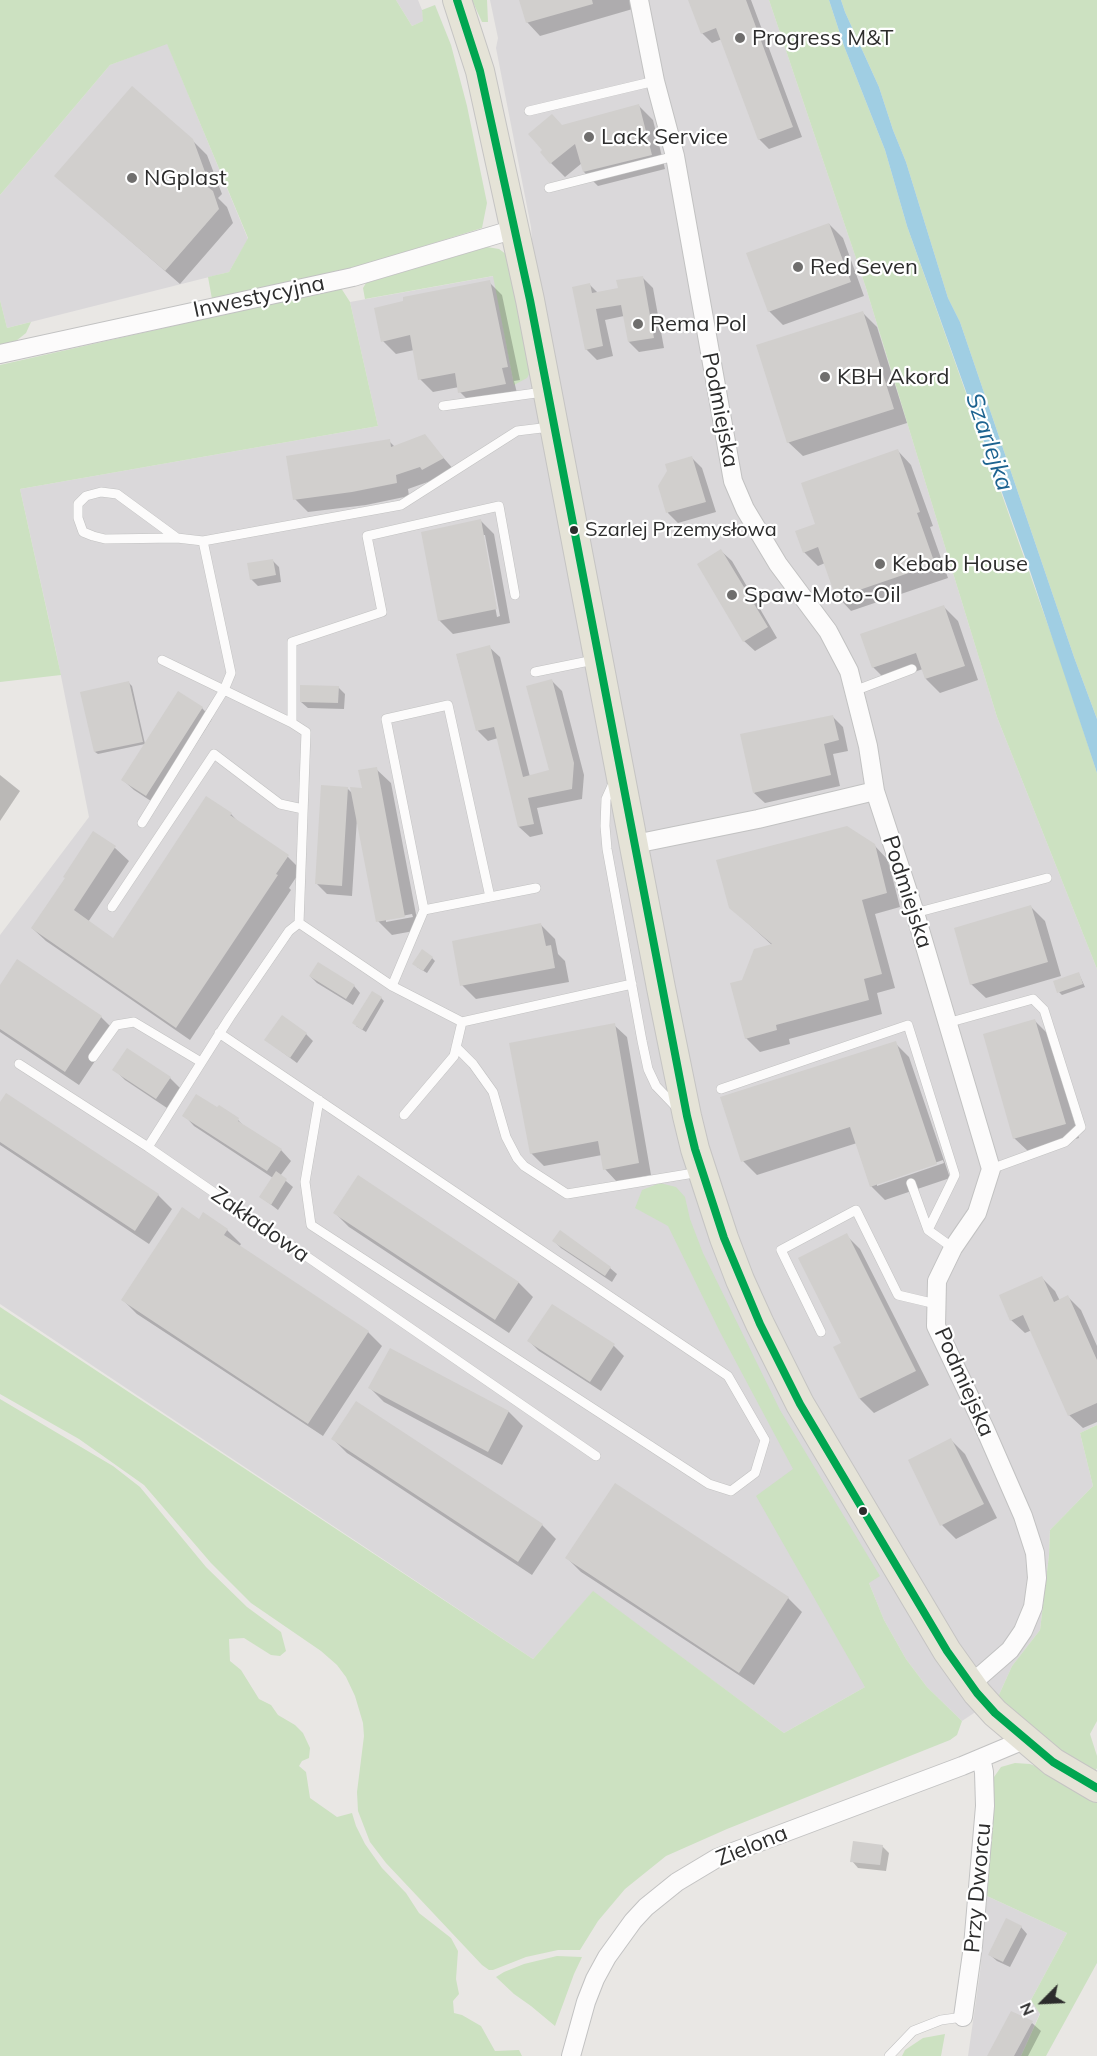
<!DOCTYPE html>
<meta charset="utf-8">
<style>
body{margin:0}
#map{position:relative;width:1097px;height:2056px;overflow:hidden;background:#e9e7e4;font-family:Mulish,sans-serif}
canvas{display:block}
.north{position:absolute;left:1013px;top:1972px;width:60px;height:60px;-webkit-text-stroke:4px #fff;paint-order:stroke;rotate:246deg;font-size:16px;font-weight:700;line-height:24px;text-align:center;color:#2d2d2d}
.north::after{content:'';display:block;margin:auto;width:21px;height:27px;background:#2d2d2d;clip-path:polygon(50% 0,100% 100%,50% 72%,0 100%)}
</style>
<div id="map">
<canvas width="1097" height="2056"></canvas>
<div class="north">N</div>
</div>
<script>
const ctx = document.querySelector('canvas').getContext('2d');
ctx.lineJoin = 'round';
function fill(path, color) { ctx.fillStyle = color; ctx.fill(path, 'evenodd'); }
const shape = rows => new Path2D(rows.map(r => 'M' + r).join(''));
function strokePath(path, color, width, dash) { ctx.strokeStyle = color; ctx.lineWidth = width; ctx.lineCap = dash ? 'butt' : 'round'; ctx.setLineDash(dash || []); ctx.stroke(path); }
function write(font, color, halo, rows, align = 'center') {
  ctx.font = font + ' Mulish,sans-serif'; ctx.lineWidth = 4.5; ctx.setLineDash([]); ctx.textBaseline = 'middle'; ctx.strokeStyle = halo; ctx.fillStyle = color; for (const [text, x, y, turn = 0] of rows) {
    ctx.save(); ctx.translate(x, y); ctx.rotate((+turn || 0) * Math.PI / 180); ctx.textAlign = isNaN(turn) ? turn : align; if (halo) ctx.strokeText(text, 0, 0); ctx.fillText(text, 0, 0); ctx.restore();
  }
}
fill(shape([
 [396,0,418,0,422,10,424,21,412,26],
 [490,0,769,0,866,288,997,717,1097,969,1097,1425,1080,1433,1093,1486,1050,1530,1049,1555,1040,1630,1012,1666,998,1697,962,1721,927,1687,906,1659,884,1620,869,1583,865,1687,784,1733,593,1592,533,1659,0,1304,0,935,89,817,57,656,20,489,378,426,350,302,494,276,514,385,533,253,531,227,496,48,498,38],
 [167,43,248,239,229,272,7,328,0,300,0,195,110,65],
 [987,1896,1067,1933,1031,2000,1040,2013,1021,2056,968,2056,980,1972]
]), '#dad8da');
fill(shape([
 [0,0,396,0,412,26,423,21,422,10,435,5,451,45,467,106,487,203,482,228,363,265,212,299,208,277,229,272,248,238,167,44,110,65,0,195],
 [472,0,487,0,488,22,482,22],
 [769,0,829,0,844,46,885,150,907,226,1061,662,1097,773,1097,969,997,717,866,288],
 [841,0,1097,0,1097,719,1074,657,960,322,948,298,906,162,893,130,879,87,845,12],
 [487,247,499,249,510,257,534,365,527,378,514,385,493,276,365,299,363,288,366,283],
 [341,288,350,302,378,426,20,489,61,675,0,682,0,365],
 [0,300,7,328,31,322,26,333,16,341,0,346],
 [660,1183,676,1187,685,1197,690,1219,703,1253,780,1410,880,1576,869,1583,884,1620,906,1659,927,1687,962,1721,957,1735,950,1740,727,1829,666,1856,625,1889,598,1921,580,1950,558,1950,526,1957,493,1970,489,1970,482,1965,386,1863,370,1842,358,1811,357,1792,364,1736,363,1723,355,1696,346,1677,337,1665,321,1651,251,1603,211,1563,144,1485,79,1439,0,1394,0,1307,533,1659,593,1591,784,1733,865,1687,756,1496,793,1469,720,1332,668,1226,635,1208,642,1190],
 [0,1399,113,1466,140,1487,206,1567,247,1607,281,1632,286,1651,280,1656,271,1655,244,1638,229,1639,230,1661,241,1670,259,1699,271,1705,278,1715,295,1725,303,1733,310,1748,309,1758,302,1761,299,1766,306,1772,310,1798,337,1817,352,1813,356,1826,365,1844,382,1868,406,1893,419,1913,451,1938,458,1951,456,1979,459,1994,453,2001,454,2013,462,2015,481,2026,495,2051,519,2050,522,2056,0,2056],
 [1097,1425,1097,1721,1090,1734,1097,1756,1097,1768,1095,1772,1081,1766,1040,1735,998,1697,1012,1666,1040,1630,1049,1555,1050,1530,1093,1486,1080,1433],
 [1015,1763,1030,1764,1043,1769,1097,1801,1097,1963,1046,2056,1021,2056,1040,2014,1031,2000,1067,1933,987,1896,988,1860,994,1777,1001,1767],
 [557,1956,582,1957,574,1974,555,2026,531,2006,514,1994,496,1977,504,1972,524,1964],
 [945,2034,941,2056,902,2056,905,2050,923,2038]
]), '#cce1c1');
fill(shape([
 [829,0,841,0,845,12,879,87,893,130,906,162,948,298,960,322,1074,657,1097,719,1097,773,1030,571,907,226,885,150,844,46]
]), '#a0cee3');
fill(shape([
 [521,0,634,0,636,8,540,36,527,22],
 [693,0,751,0,802,137,769,149,759,139,722,39,712,43,702,33],
 [639,106,653,120,665,169,598,186,584,172,582,163,565,177,551,163,562,126],
 [192,140,207,155,222,194,218,198,227,207,233,223,180,284,56,176],
 [829,224,843,238,864,296,783,325,769,311],
 [642,277,653,288,664,348,639,352,629,342,624,316,605,320,613,356,597,360,586,349,590,285,598,293,620,290],
 [489,282,502,295,520,380,514,381,518,397,473,405,460,392,459,387,433,392,420,379,414,350,396,354,383,341],
 [863,313,877,327,907,423,803,456,788,442],
 [424,436,456,472,408,489,409,496,366,505,308,512,295,499,389,441,395,447],
 [898,451,911,465,933,526,930,527,948,578,851,611,838,597,825,563,818,566,804,552,817,525],
 [692,458,702,468,716,512,678,523,668,513,660,486],
 [480,520,494,534,510,623,453,634,439,620],
 [482,535,485,535,500,616,497,617],
 [721,551,732,561,777,638,755,651,744,641],
 [272,560,279,567,281,582,258,586,251,579],
 [944,607,958,621,978,680,940,693,926,679,923,669,887,681,873,667],
 [489,647,500,657,530,777,551,771,552,681,562,691,584,775,582,799,537,808,543,834,530,837,519,827,498,738,488,741,478,731,457,656],
 [129,683,132,686,145,744,98,754,95,752],
 [338,687,345,694,344,709,308,708,301,702],
 [202,708,212,719,157,805,134,790,123,780],
 [832,716,843,727,848,751,833,754,840,786,765,803,754,793],
 [376,769,391,783,419,930,392,935,378,921,357,818,352,896,327,894,317,884,347,788,353,794,364,789],
 [412,914,413,917,386,922,386,919],
 [0,775,20,791,0,821],
 [231,814,242,826,288,857,301,870,289,888,291,890,190,1040,46,941,32,928,66,879,94,833,115,848,129,861,88,922,113,940],
 [874,845,888,860,900,907,875,914,895,988,877,993,882,1014,789,1039,790,1044,760,1052,746,1038,743,981,773,946,730,907],
 [1031,907,1045,921,1061,976,986,998,971,984],
 [541,925,555,939,558,954,565,961,569,982,476,999,462,985],
 [432,958,435,961,427,973,417,967],
 [1079,974,1085,987,1062,995,1059,992],
 [310,976,354,986,360,993,353,1005,317,983],
 [0,988,101,1017,115,1031,79,1085,0,1032],
 [381,998,384,1001,366,1032,356,1026],
 [1035,1021,1049,1035,1079,1138,1029,1152,1014,1138],
 [614,1025,627,1037,651,1175,617,1182,605,1169,602,1155,544,1166,531,1153],
 [306,1034,313,1041,297,1063,266,1040],
 [895,1043,909,1057,950,1178,885,1200,871,1186,857,1143,757,1175,743,1161],
 [943,1160,944,1163,877,1186,877,1183],
 [114,1069,170,1078,180,1088,167,1108,125,1080],
 [0,1105,158,1195,172,1209,149,1244,0,1145],
 [218,1109,238,1120,247,1129,281,1150,291,1161,280,1176,293,1187,278,1210,261,1197,273,1178,194,1126,184,1115],
 [358,1177,519,1283,533,1297,509,1333,349,1227,335,1213],
 [200,1221,227,1230,241,1244,239,1247,368,1332,382,1346,323,1436,137,1314,123,1300],
 [846,1235,860,1249,929,1385,874,1413,860,1399,835,1348,843,1344],
 [554,1241,610,1268,617,1274,612,1282,561,1248],
 [1042,1278,1055,1291,1060,1301,1068,1297,1081,1310,1097,1346,1097,1422,1083,1428,1069,1415,1032,1330,1025,1333,1011,1320],
 [553,1306,614,1346,624,1356,601,1391,539,1351,529,1341],
 [391,1350,509,1412,523,1426,502,1465,384,1402,370,1388],
 [333,1439,542,1525,556,1539,532,1575,347,1453],
 [951,1440,965,1454,997,1518,956,1539,942,1525],
 [567,1558,788,1598,802,1612,754,1685,581,1572],
 [882,1846,889,1853,886,1871,858,1868,852,1861],
 [1021,1927,1027,1934,1010,1967,997,1961,990,1955],
 [1032,2023,1041,2031,1028,2056,991,2056]
]), '#0003');
fill(shape([
 [519,0,592,0,593,4,526,23],
 [688,0,746,0,793,127,758,140,716,28,701,34],
 [132,86,193,139,208,180,204,184,213,191,219,209,165,271,54,176],
 [639,104,652,155,583,172,575,144,550,164,540,152,542,150,528,134,552,114,562,125],
 [829,223,851,282,768,312,746,253],
 [643,276,654,338,628,342,621,305,596,309,603,346,585,350,572,287,590,283,592,293,618,288,616,280],
 [490,280,508,367,502,368,506,384,458,393,455,373,418,380,410,335,381,342,374,308,403,301,403,297],
 [863,311,894,409,787,443,756,345],
 [425,434,444,458,422,470,420,467,396,475,397,483,352,492,293,500,286,456,390,439,391,447],
 [898,449,920,512,917,513,935,564,836,598,818,547,803,553,795,531,815,524,801,483],
 [692,456,706,502,666,513,658,486,667,471,665,464],
 [481,519,497,609,438,621,421,532],
 [721,549,768,627,743,642,697,564],
 [273,559,276,575,250,580,247,563],
 [944,605,965,666,925,679,916,653,872,668,860,634],
 [490,645,523,777,549,770,526,686,552,679,574,763,572,789,528,798,534,824,518,827,494,727,476,731,456,654],
 [129,681,143,742,94,752,80,692],
 [300,685,339,686,338,703,300,702],
 [178,691,203,707,146,796,121,780],
 [833,715,839,740,824,744,831,775,753,793,740,734],
 [377,767,405,917,376,922,350,787,362,788,358,770],
 [321,785,348,787,342,886,315,884],
 [206,796,232,813,230,815,289,855,276,874,278,875,176,1028,31,928,65,878,63,877,93,831,116,846,74,910,113,938],
 [847,826,875,844,887,893,862,900,882,974,864,979,869,1000,776,1025,777,1030,745,1039,730,983,742,980,754,949,772,944,729,908,716,860],
 [1031,905,1048,962,970,985,954,928],
 [541,923,546,946,551,945,555,968,460,986,452,941],
 [422,949,433,957,423,971,412,964],
 [17,959,102,1016,65,1072,0,1029,0,985],
 [318,962,355,985,346,999,309,976],
 [1079,972,1083,984,1057,993,1053,981],
 [372,991,382,997,362,1030,352,1023],
 [282,1015,307,1033,290,1058,264,1040],
 [1035,1019,1066,1124,1013,1139,983,1034],
 [615,1023,639,1163,603,1170,598,1141,530,1154,509,1043],
 [896,1041,937,1164,870,1187,850,1127,741,1162,720,1097],
 [127,1048,171,1077,156,1099,112,1070],
 [6,1093,159,1194,135,1231,0,1142,0,1102],
 [196,1094,217,1107,219,1105,239,1118,238,1121,282,1149,267,1171,182,1116],
 [276,1171,287,1179,271,1205,259,1197],
 [358,1175,519,1282,495,1320,333,1213],
 [182,1207,199,1219,203,1212,228,1229,224,1235,369,1331,308,1424,121,1300],
 [560,1230,611,1267,605,1276,552,1241],
 [847,1233,916,1371,859,1399,833,1347,841,1343,798,1258],
 [1042,1276,1054,1302,1068,1295,1097,1360,1097,1403,1068,1416,1023,1315,1010,1321,999,1295],
 [552,1304,615,1344,590,1382,527,1341],
 [390,1348,509,1411,488,1452,368,1388],
 [356,1401,543,1524,518,1562,331,1439],
 [951,1438,984,1504,940,1526,908,1460],
 [615,1483,789,1597,739,1673,565,1558],
 [853,1841,883,1845,880,1865,850,1862],
 [1006,1918,1022,1926,1003,1962,988,1955],
 [1011,2011,1033,2021,1014,2056,987,2056]
]), '#d1cfcd');
const lane = shape([
 [529,111,655,81],
 [549,188,675,156],
 [443,406,543,392],
 [177,538,105,539,93,536,83,532,78,518,78,504,86,496,101,492,117,494,177,538,203,541,401,505,517,431,550,427],
 [515,595,499,506,367,536,382,612,292,642,292,723,306,732,299,923,392,986,462,1022,632,984],
 [162,660,224,690,231,673,203,541],
 [535,672,594,660],
 [854,691,912,669],
 [615,779,606,799,605,826,607,849,642,1041,648,1069,656,1086,678,1109],
 [142,823,224,690,292,723],
 [112,907,214,754,280,804,303,809],
 [424,910,386,719,448,705,490,897],
 [915,913,1047,878],
 [299,923,289,931,230,1017,148,1147,596,1456],
 [392,986,424,910,536,888],
 [947,1023,1033,999,1044,1010,1081,1127,1065,1142,991,1169],
 [219,1033,728,1376,765,1440,755,1473,731,1491,709,1484,311,1225,305,1182,319,1100],
 [456,1047,473,1064,493,1092,506,1137,517,1158,524,1166,567,1194,700,1172],
 [93,1057,116,1025,134,1022,201,1062],
 [19,1064,148,1147],
 [721,1089,908,1025,955,1175,928,1230],
 [404,1115,454,1056,462,1022],
 [911,1183,928,1230,953,1248],
 [821,1332,781,1250,856,1210,898,1295,936,1304],
 [889,2056,913,2031,941,2020,963,2017]
]);
const street = shape([
 [639,0,655,81,675,156,733,481,745,509,778,564,828,631,849,671,868,746,875,791,915,913,991,1169,977,1213,953,1248,937,1281,936,1326,985,1429,1023,1516,1035,1553,1037,1578,1033,1607,1023,1631,1010,1650,971,1684],
 [0,354,353,277,515,229],
 [635,844,758,819,875,791],
 [963,2017,973,1946,985,1806,984,1772,981,1758],
 [571,2056,586,2002,595,1979,607,1957,633,1921,646,1907,677,1882,717,1858,962,1766,1024,1740]
]);
const primary = shape([
 [457,0,480,71,530,300,661,988,687,1116,695,1149,724,1238,740,1280,760,1324,800,1404,947,1651,977,1693,995,1713,1053,1762,1097,1788]
]);
strokePath(lane, '#c2c2c2', 10);
strokePath(street, '#c2c2c2', 20);
strokePath(primary, '#c5c4c3', 30);
strokePath(lane, '#fcfbfb', 9);
strokePath(street, '#fcfbfb', 18);
strokePath(primary, '#e5e3d7', 28);
strokePath(shape([
 [457,0,480,71,530,300,687,1116,695,1149,724,1238,760,1324,800,1404,947,1651,977,1693,995,1713,1053,1762,1097,1788]
]), '#00a651', 8);
for (const [x, y, r, color] of [
 [740,38,6,"#6f6e6d"],
 [589,137,6,"#6f6e6d"],
 [132,178,6,"#6f6e6d"],
 [798,267,6,"#6f6e6d"],
 [638,324,6,"#6f6e6d"],
 [825,377,6,"#6f6e6d"],
 [574,530,5,"#2d2d2d"],
 [880,564,6,"#6f6e6d"],
 [732,595,6,"#6f6e6d"],
 [863,1511,5,"#2d2d2d"]
]) { const dot = new Path2D(); dot.arc(x, y, r, 0, 2 * Math.PI); ctx.fillStyle = color; ctx.fill(dot); strokePath(dot, '#fff', 2); }
write('20px', '#2d2d2d', '#fff', [
 ["Szarlej Przemysłowa",585,530]
], 'left');
write('22px', '#2d2d2d', '#fff', [
 ["Progress M&T",752,38],
 ["Lack Service",601,137],
 ["NGplast",144,178],
 ["Red Seven",810,267],
 ["Rema Pol",650,324],
 ["KBH Akord",837,377],
 ["Kebab House",892,564],
 ["Spaw-Moto-Oil",744,595]
], 'left');
write('22px', '#2d2d2d', '#fff', [
 ["Inwestycyjna",259,297,-12],
 ["Podmiejska",720,410,79],
 ["Podmiejska",907,892,72],
 ["Zakładowa",260,1225,35],
 ["Podmiejska",964,1382,66],
 ["Zielona",752,1846,-22],
 ["Przy Dworcu",978,1888,-85]
]);
write('italic 24px', '#1d6390', '#fff', [
 ["Szarlejka",989,442,71]
]);
</script>
